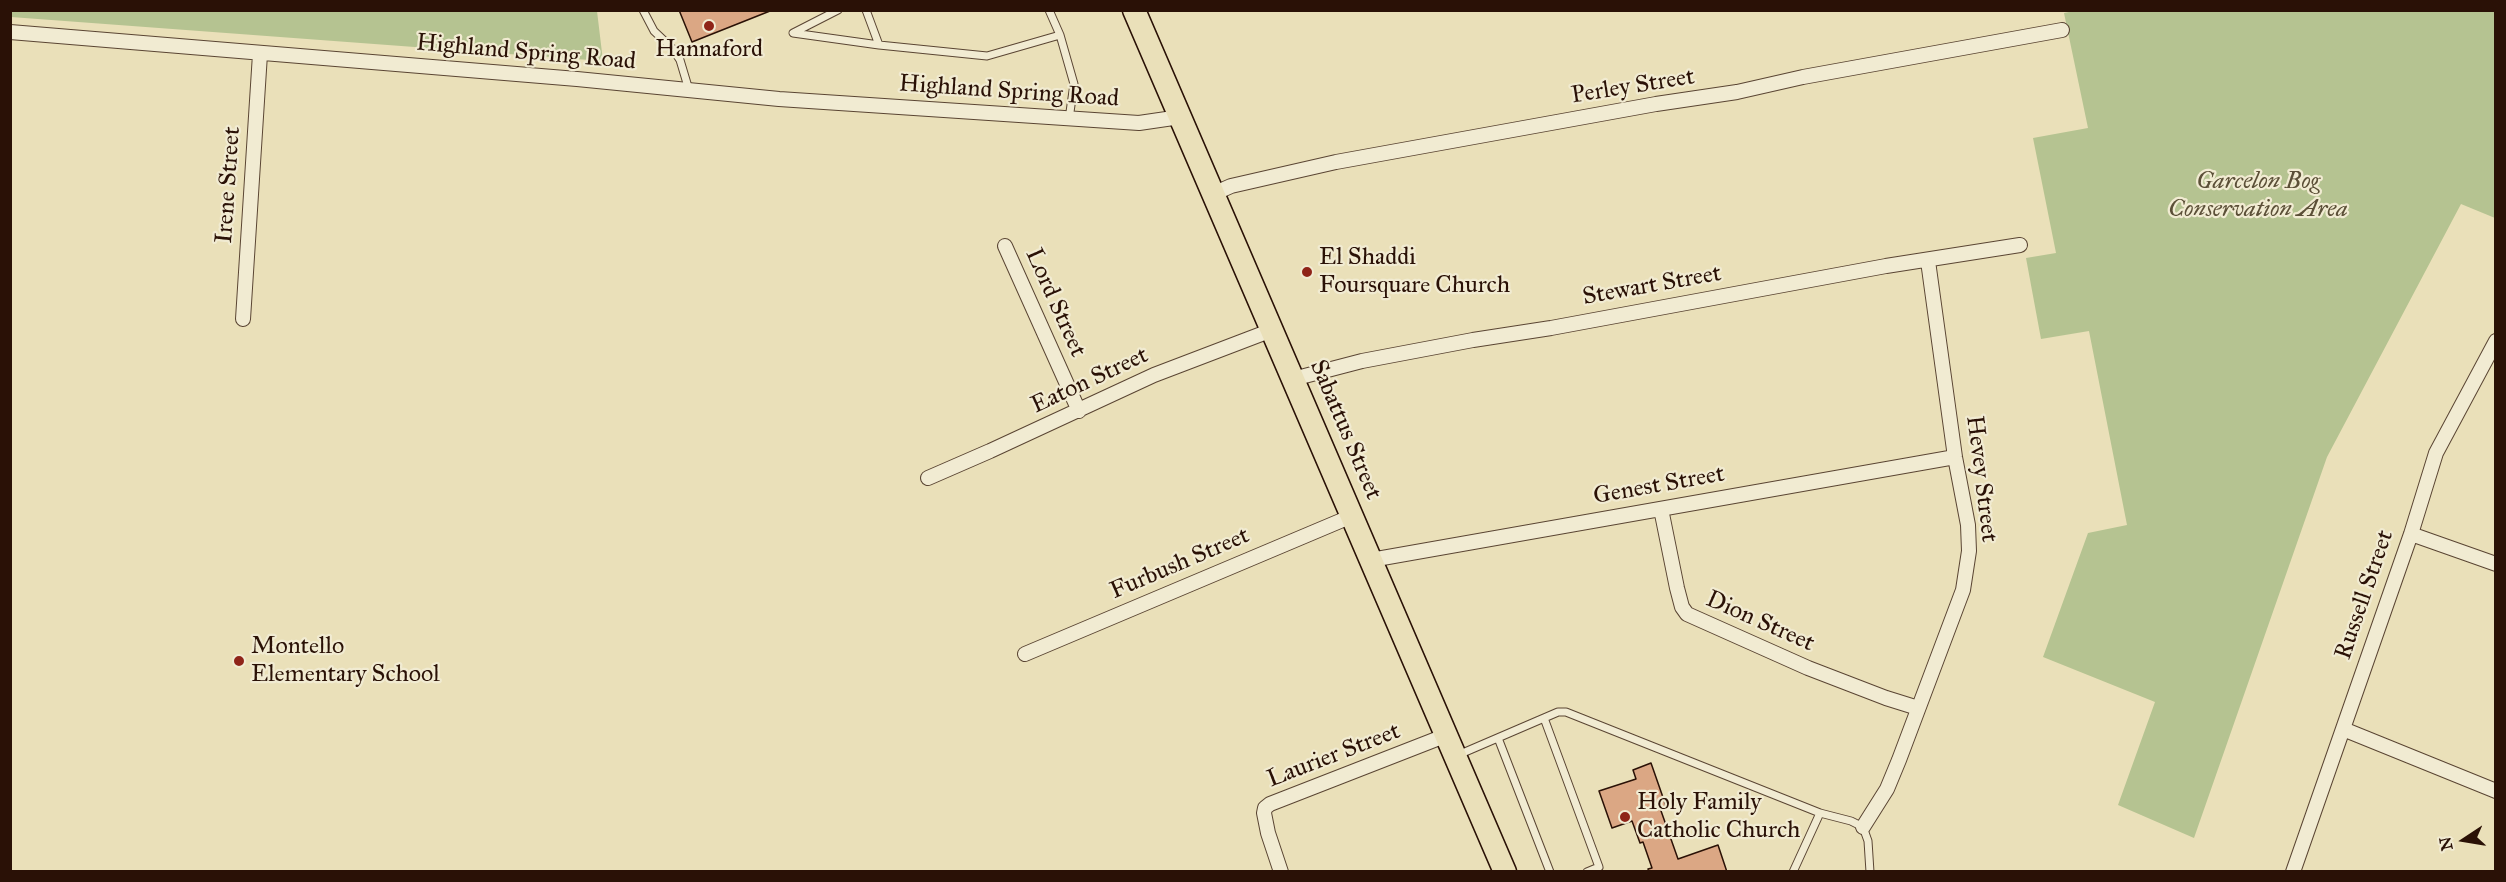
<!DOCTYPE html>
<style>
body{margin:0}
#map{position:relative;width:2506px;height:882px;overflow:hidden;background:#eae0b9;font-family:"IM FELL Great Primer",serif}
canvas{display:block}
.frame{position:absolute;inset:0;border:12px solid #2a1106;pointer-events:none}
.north{position:absolute;left:2434px;top:810px;width:60px;height:60px;-webkit-text-stroke:4px #f1ebd2;paint-order:stroke;rotate:258deg;font-size:16px;font-weight:700;line-height:24px;text-align:center;color:#2a1106}
.north::after{content:'';display:block;margin:auto;width:21px;height:27px;background:#2a1106;clip-path:polygon(50% 0,100% 100%,50% 72%,0 100%)}
</style>
<div id="map">
<canvas width="2506" height="882"></canvas>
<div class="frame"></div>
<div class="north">N</div>
</div>
<script>
const ctx = document.querySelector('canvas').getContext('2d');
ctx.lineJoin = 'round';
function fill(path, color) { ctx.fillStyle = color; ctx.fill(path, 'evenodd'); }
const shape = rows => new Path2D(rows.map(r => 'M' + r).join(''));
function strokePath(path, color, width, dash) { ctx.strokeStyle = color; ctx.lineWidth = width; ctx.lineCap = dash ? 'butt' : 'round'; ctx.setLineDash(dash || []); ctx.stroke(path); }
function write(font, color, halo, rows, align = 'center') {
  ctx.font = font + ' "IM FELL Great Primer",serif'; ctx.lineWidth = 4.5; ctx.setLineDash([]); ctx.textBaseline = 'middle'; ctx.strokeStyle = halo; ctx.fillStyle = color; for (const [text, x, y, turn = 0] of rows) {
    ctx.save(); ctx.translate(x, y); ctx.rotate((+turn || 0) * Math.PI / 180); ctx.textAlign = isNaN(turn) ? turn : align; if (halo) ctx.strokeText(text, 0, 0); ctx.fillText(text, 0, 0); ctx.restore();
  }
}
fill(shape([
 [2079,10,2495,11,2495,218,2461,204,2327,457,2194,838,2118,805,2155,702,2043,657,2088,533,2127,525,2089,331,2041,339,2026,258,2056,253,2033,138,2088,128,2064,13],
 [10,11,597,11,603,61,11,17]
]), '#b5c391');
const building = shape([
 [679,10,770,10,770,11,692,42,679,10],
 [1651,763,1666,806,1660,808,1678,859,1718,845,1727,872,1649,872,1648,869,1652,868,1643,842,1640,843,1632,821,1612,828,1599,791,1636,779,1633,770,1651,763]
]);
fill(building, '#dba784');
strokePath(building, '#2a1106', 1.5);
const lane = shape([
 [643,10,654,31,673,49,680,60,689,90],
 [838,10,793,33,879,45],
 [866,10,879,45,987,56,1060,35,1049,10],
 [1060,35,1074,84,1069,119],
 [1544,718,1599,867,1587,872],
 [1498,738,1550,872],
 [1458,755,1558,712,1566,712,1820,813,1851,821,1863,827,1868,841,1870,872],
 [1793,872,1820,813]
]);
const street = shape([
 [10,32,577,79,779,99,1139,123,1180,117],
 [1213,194,1231,186,1336,162,1656,104,1737,92,1803,77,2062,30],
 [1005,246,1079,411],
 [243,319,260,54],
 [1293,379,1362,361,1473,340,1551,328,1886,266,2020,245],
 [928,478,990,451,1154,375,1272,330],
 [1661,509,1677,588,1682,607,1687,614,1808,668,1886,698,1918,708],
 [2411,534,2496,564],
 [1371,560,1955,457],
 [1025,654,1352,516],
 [2343,729,2496,791],
 [1863,827,1887,789,1899,760,1963,590,1969,551,1968,525,1955,457,1928,261],
 [1281,872,1268,833,1264,813,1265,808,1270,804,1447,735],
 [2293,872,2411,534,2436,453,2496,341]
]);
const primary = shape([
 [1134,10,1505,872]
]);
strokePath(lane, '#5a4533', 9);
strokePath(street, '#5a4533', 16);
strokePath(primary, '#2a1106', 25);
strokePath(lane, '#f1ebd2', 7);
strokePath(street, '#f1ebd2', 14);
strokePath(primary, '#eae0b9', 22);
for (const [x, y, r, color] of [
 [709,26,6,"#8f2418"],
 [1307,272,6,"#8f2418"],
 [239,661,6,"#8f2418"],
 [1625,817,6,"#8f2418"]
]) { const dot = new Path2D(); dot.arc(x, y, r, 0, 2 * Math.PI); ctx.fillStyle = color; ctx.fill(dot); strokePath(dot, '#f1ebd2', 2); }
write('24px', '#2a1106', '#f1ebd2', [
 ["Hannaford",709,50,"center"],
 ["El Shaddi",1319,258],
 ["Foursquare Church",1319,286],
 ["Montello",251,647],
 ["Elementary School",251,675],
 ["Holy Family",1637,803],
 ["Catholic Church",1637,831]
], 'left');
write('24px', '#2a1106', '#f1ebd2', [
 ["Highland Spring Road",526,53,5],
 ["Perley Street",1633,87,-9],
 ["Highland Spring Road",1009,92,4],
 ["Irene Street",229,185,-86],
 ["Stewart Street",1652,286,-10],
 ["Lord Street",1055,303,66],
 ["Eaton Street",1090,381,-25],
 ["Sabattus Street",1345,430,67],
 ["Hevey Street",1981,479,83],
 ["Genest Street",1659,486,-10],
 ["Furbush Street",1180,564,-23],
 ["Russell Street",2365,595,-71],
 ["Dion Street",1760,622,24],
 ["Laurier Street",1334,756,-21]
]);
write('italic 24px', '#5b4f37', '#f1ebd2', [
 ["Garcelon Bog",2258,182],
 ["Conservation Area",2258,210]
]);
</script>
